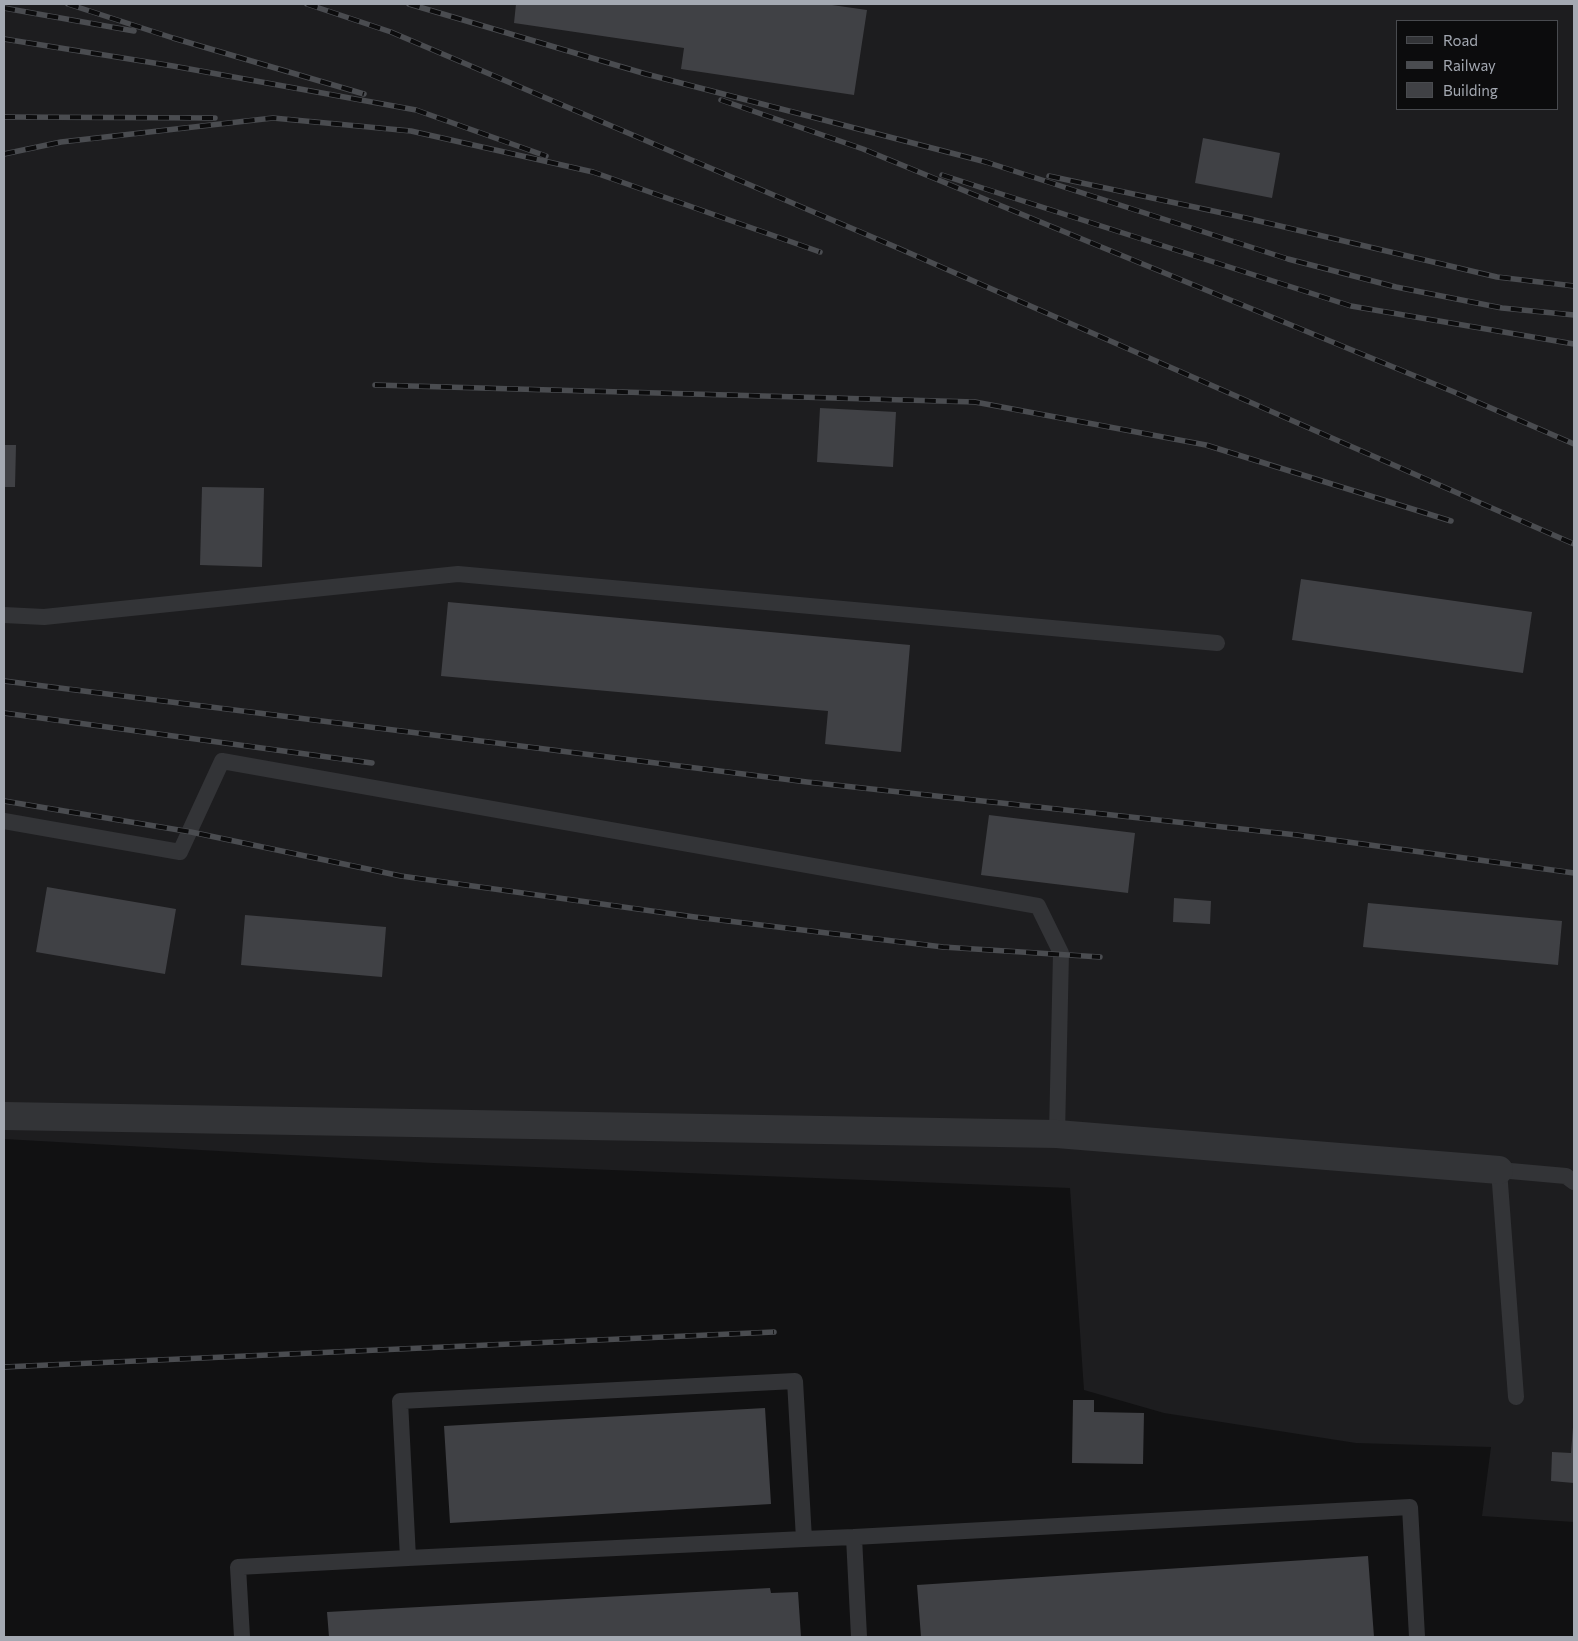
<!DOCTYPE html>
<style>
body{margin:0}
#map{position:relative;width:1578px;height:1641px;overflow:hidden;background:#111112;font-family:Commissioner,sans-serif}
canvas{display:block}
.frame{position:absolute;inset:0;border:5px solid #a4a9b2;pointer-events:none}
.legend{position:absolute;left:1396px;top:20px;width:162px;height:90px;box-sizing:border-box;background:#0c0c0d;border:1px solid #494b4f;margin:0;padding:6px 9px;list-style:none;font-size:15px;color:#a4a9b2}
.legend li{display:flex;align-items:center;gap:10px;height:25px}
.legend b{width:25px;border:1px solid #494b4f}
</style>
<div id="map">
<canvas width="1578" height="1641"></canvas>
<div class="frame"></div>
<ul class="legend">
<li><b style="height:6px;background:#333437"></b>Road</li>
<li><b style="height:6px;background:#4a4c50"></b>Railway</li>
<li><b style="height:14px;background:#404145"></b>Building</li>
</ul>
</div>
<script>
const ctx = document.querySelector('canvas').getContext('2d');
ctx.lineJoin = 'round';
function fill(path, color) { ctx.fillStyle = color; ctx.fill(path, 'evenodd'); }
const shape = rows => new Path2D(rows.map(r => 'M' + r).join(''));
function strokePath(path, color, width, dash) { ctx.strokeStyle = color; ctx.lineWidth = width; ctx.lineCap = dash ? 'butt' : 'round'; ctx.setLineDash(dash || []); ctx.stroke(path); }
fill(shape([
 [4,4,1574,4,1574,1522,1482,1516,1491,1447,1356,1443,1164,1413,1084,1390,1070,1188,433,1163,4,1139],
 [1397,21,1557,21,1557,109,1397,109]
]), '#1d1d1f');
fill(shape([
 [516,4,825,4,867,10,854,95,681,69,684,48,514,23],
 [1203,138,1280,153,1272,198,1195,183],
 [820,408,896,412,893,467,817,462],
 [4,445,16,445,15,487,4,487],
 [202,487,264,488,262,567,200,565],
 [1301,579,1532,612,1523,673,1292,640],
 [448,602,910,645,901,752,825,744,828,711,441,676],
 [989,815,1135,833,1128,893,981,875],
 [47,887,176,909,165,974,36,952],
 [1174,898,1211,901,1210,924,1173,922],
 [1368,903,1562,921,1558,965,1363,947],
 [245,915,386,927,382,977,241,965],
 [1073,1400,1094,1400,1094,1412,1144,1413,1143,1464,1072,1463],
 [765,1408,771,1504,450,1523,444,1426],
 [1573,1427,1574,1483,1551,1481,1552,1452,1571,1453],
 [1368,1556,1374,1637,921,1637,917,1585],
 [770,1588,771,1593,798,1592,801,1637,329,1637,327,1612]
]), '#404145');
strokePath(shape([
 [4,615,44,617,458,574,1217,643],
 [4,821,180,852,222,761,1038,906,1061,953,1057,1134],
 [1516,1397,1499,1170,1566,1176,1574,1182],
 [854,1537,1410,1507,1417,1637],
 [804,1539,795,1381,400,1401,408,1558,804,1539,854,1537,859,1637],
 [242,1637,238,1567,408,1558]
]), '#333437', 16);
strokePath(shape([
 [4,1116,1057,1134,1499,1170]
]), '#333437', 28);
const rail = shape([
 [68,4,173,38,364,94],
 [307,4,391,32,898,248,1574,544],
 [409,4,646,74,986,162,1288,259,1396,287,1502,308,1574,315],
 [4,8,134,31],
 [4,39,173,66,416,110,546,156],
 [721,100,863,149,1454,392,1574,444],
 [4,117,215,118],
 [4,154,61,142,273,118,411,131,593,172,820,252],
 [942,175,1351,306,1574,344],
 [1049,176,1246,218,1497,277,1574,286],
 [375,385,975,402,1206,445,1451,521],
 [4,681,807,782,1297,835,1574,873],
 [4,713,372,763],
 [4,801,191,832,401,876,695,917,943,947,1100,957],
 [4,1367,774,1332]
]);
strokePath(rail, '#4a4c50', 5.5);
strokePath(rail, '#0c0c0d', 4, [11]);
</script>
